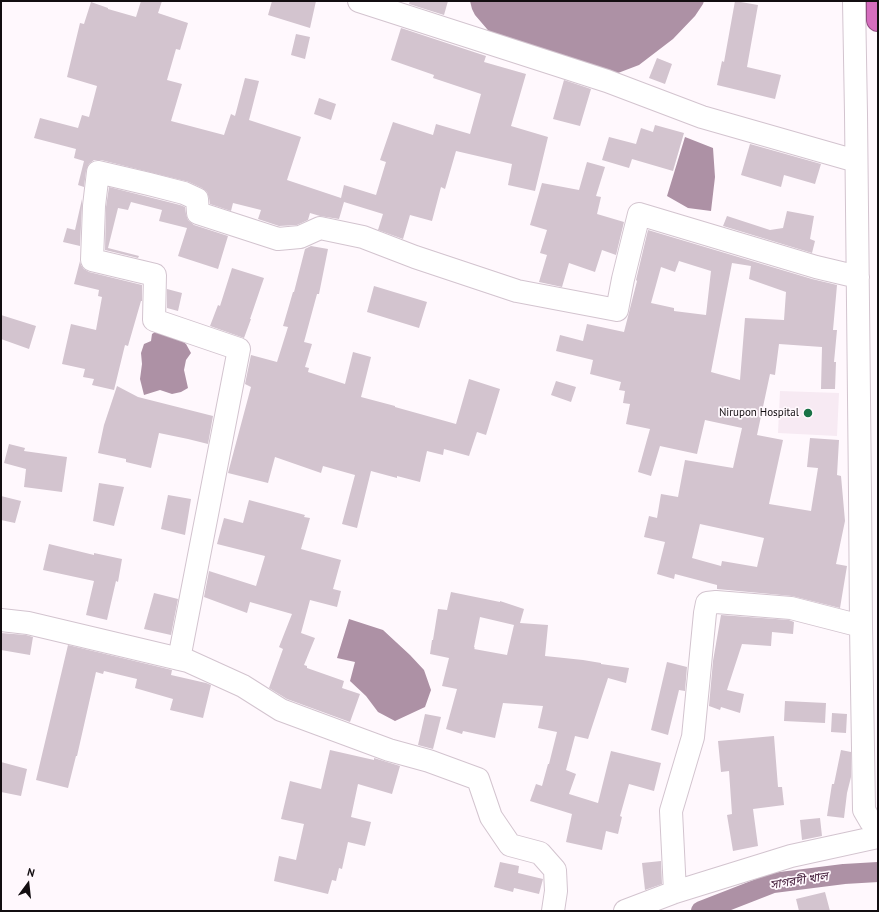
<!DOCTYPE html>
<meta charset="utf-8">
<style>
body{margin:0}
#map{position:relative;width:879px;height:912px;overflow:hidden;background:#fff8fd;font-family:"PT Sans",sans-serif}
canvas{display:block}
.frame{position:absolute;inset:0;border:2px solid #130e11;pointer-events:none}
.north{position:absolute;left:8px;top:864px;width:40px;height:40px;-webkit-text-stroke:3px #fff8fd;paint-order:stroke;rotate:15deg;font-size:11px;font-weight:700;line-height:16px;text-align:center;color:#130e11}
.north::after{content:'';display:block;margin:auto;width:14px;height:18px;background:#130e11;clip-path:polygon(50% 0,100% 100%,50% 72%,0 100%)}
</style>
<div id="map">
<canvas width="879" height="912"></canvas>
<div class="frame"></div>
<div class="north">N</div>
</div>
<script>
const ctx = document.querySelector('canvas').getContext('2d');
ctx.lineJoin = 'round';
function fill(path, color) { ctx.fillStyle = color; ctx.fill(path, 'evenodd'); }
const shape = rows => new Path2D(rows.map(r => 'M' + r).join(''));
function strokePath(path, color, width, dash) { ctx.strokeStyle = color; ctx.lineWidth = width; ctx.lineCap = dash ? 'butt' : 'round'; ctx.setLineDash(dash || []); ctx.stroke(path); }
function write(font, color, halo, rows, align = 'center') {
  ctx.font = font + ' "PT Sans","Noto Sans Bengali",sans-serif'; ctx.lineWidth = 3.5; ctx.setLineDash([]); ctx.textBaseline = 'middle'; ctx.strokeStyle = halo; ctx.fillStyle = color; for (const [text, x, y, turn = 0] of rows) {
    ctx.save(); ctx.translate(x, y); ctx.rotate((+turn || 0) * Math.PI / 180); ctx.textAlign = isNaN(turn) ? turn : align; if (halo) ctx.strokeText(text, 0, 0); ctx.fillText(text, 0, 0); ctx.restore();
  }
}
fill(shape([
 [780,391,839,393,837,436,778,433]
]), '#f7eaf3');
fill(shape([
 [470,1,704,1,703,4,695,16,673,39,639,65,618,73,604,73,493,36,475,15,472,9],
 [685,137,713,148,715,177,711,211,688,208,667,196],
 [164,326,169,337,179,339,186,344,191,353,186,360,184,370,188,388,181,392,172,394,160,390,144,395,140,379,142,364,141,353,144,344,151,341,152,334],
 [349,619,383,630,410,655,424,670,431,690,425,707,395,721,378,712,366,696,350,681,355,662,337,658]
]), '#ad91a5');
strokePath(shape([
 [701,911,773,883,844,874,878,872]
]), '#ad91a5', 20);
fill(shape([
 [141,1,162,1,158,13,188,23,180,50,176,49,167,80,182,84,171,121,224,135,231,114,235,116,245,78,259,81,249,120,301,137,287,180,341,198,344,185,376,195,386,162,380,160,393,122,433,135,436,124,470,134,481,94,433,78,434,75,391,60,401,28,486,56,484,62,526,74,511,126,548,137,535,191,508,185,512,164,456,151,445,189,441,187,432,221,410,215,403,239,378,230,383,214,344,202,339,219,320,216,310,213,308,220,297,225,279,226,258,219,261,210,233,203,231,211,210,204,209,198,207,192,202,188,189,182,101,160,94,160,89,164,86,171,84,187,78,185,84,161,74,158,76,149,34,138,40,118,78,128,82,115,89,117,97,86,67,77,80,23,84,24,91,2,108,8,108,9,136,17],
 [272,1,316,1,310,28,268,15],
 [410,1,448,1,444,15,409,4],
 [735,1,758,5,747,67,781,75,775,99,717,85,722,61,724,62],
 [296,34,310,37,305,59,291,55],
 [657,58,672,64,665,84,649,78],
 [564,80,591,89,580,126,553,119],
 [319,98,336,104,331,120,314,114],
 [655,125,684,133,673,171,632,159,629,168,602,160,609,137,636,144,641,128,653,132],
 [750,144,821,164,815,184,784,175,781,187,741,175],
 [587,162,605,167,596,196,601,197,597,214,624,222,616,255,602,250,595,272,569,263,562,287,539,282,547,255,540,253,547,230,530,225,542,183,579,190],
 [109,187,180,205,185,207,186,214,188,220,194,225,228,236,218,269,178,256,187,228,159,221,162,210,131,202,128,210,118,208,108,248,139,256,138,258,105,250,106,207],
 [82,199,82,205,80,246,63,242,67,228,75,230],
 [787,211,814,216,810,239,815,241,812,253,723,226,727,216,770,230,783,228],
 [648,230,812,279,837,285,833,330,837,330,834,362,836,362,835,389,821,389,822,347,779,344,775,375,770,374,757,435,783,440,769,504,811,511,818,468,807,467,810,438,839,440,837,475,841,476,845,521,836,564,847,566,840,608,792,596,717,589,717,585,675,574,674,579,657,574,665,542,644,537,649,516,657,518,661,494,678,497,685,460,733,468,742,428,705,420,697,454,660,446,651,476,638,472,650,429,626,424,630,404,623,403,625,391,619,390,621,382,590,374,593,360,556,351,560,335,583,341,587,324,624,332,637,281,636,280],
 [679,261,711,271,706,315,674,311,674,308,651,303,661,267,675,272],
 [732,263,751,266,749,279,786,292,784,320,745,318,740,380,711,372],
 [700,524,764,538,757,567,722,561,721,566,692,558],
 [311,246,328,249,319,294,317,294,304,342,312,344,305,367,309,368,308,372,345,384,353,352,371,357,361,397,395,406,395,407,456,424,469,379,500,389,486,435,477,432,469,456,444,449,443,455,427,451,420,482,397,476,397,478,371,471,357,528,342,524,355,475,323,466,321,473,275,457,268,483,228,473,251,387,245,384,251,355,277,362,288,327,283,326,293,292,294,292,305,249],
 [80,261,81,265,84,269,89,272,142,285,142,301,141,301,128,346,125,345,114,390,92,385,94,379,83,377,85,369,62,364,71,324,96,330,102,297,98,296,99,290,74,284],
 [232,268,264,278,250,319,251,319,244,338,210,326,218,305,220,306],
 [374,286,427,302,419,328,367,312],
 [167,289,182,293,178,311,167,308],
 [1,315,36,326,29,349,1,339],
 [556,381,576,387,571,402,551,395],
 [117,386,138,397,213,416,208,444,188,439,159,433,151,468,126,462,126,459,98,453,104,425],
 [9,444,25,448,24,451,67,457,62,492,24,487,26,469,4,463],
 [99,483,124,487,114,526,93,521],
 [168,495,191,499,185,535,161,529],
 [1,496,21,501,15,523,1,520],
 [249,500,305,515,304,517,310,518,301,549,341,560,333,589,341,591,337,607,310,600,301,633,315,638,304,665,307,666,307,668,344,681,342,688,360,694,350,722,287,699,269,688,283,649,279,647,292,614,250,602,247,613,204,597,209,571,256,586,265,556,217,544,224,518,243,523],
 [49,544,94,555,94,553,122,559,118,582,116,581,107,620,86,615,94,581,43,570],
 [451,592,500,602,500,601,524,609,520,623,548,625,545,656,583,660,601,663,601,664,629,668,626,683,608,678,588,739,575,736,566,770,576,774,569,794,598,803,611,751,661,763,654,791,629,784,620,816,622,817,618,834,606,831,602,850,566,842,572,814,530,801,536,784,542,786,548,764,549,764,557,732,538,728,543,706,503,703,495,738,463,731,462,734,446,729,457,689,442,686,449,658,430,654,432,640,433,640,438,609,447,610],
 [480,617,514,625,507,655,474,649,475,648,474,647],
 [154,593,178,599,171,635,144,629],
 [721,615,789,620,794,622,793,634,772,632,771,646,742,644,727,690,744,694,740,713,721,707,720,710,709,706,713,661],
 [1,633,26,635,33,637,30,655,1,650],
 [68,645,172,670,171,675,206,683,211,685,203,718,170,710,173,699,135,688,137,679,104,671,103,674,96,672,77,756,76,756,68,788,36,780],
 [667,662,687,667,685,691,679,690,668,735,651,730],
 [785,701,826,703,825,723,784,721],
 [832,713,847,714,846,733,831,732],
 [425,714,441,717,433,749,418,745],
 [774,736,778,787,782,787,784,805,753,809,758,846,733,851,727,815,732,814,729,771,721,772,718,741],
 [330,750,374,760,374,758,400,766,392,794,358,784,351,817,371,822,365,846,348,842,342,869,339,868,336,881,332,880,328,894,274,881,279,856,296,860,304,824,281,819,290,781,321,789],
 [841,750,851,752,851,777,847,793,844,818,827,816,832,784,834,784],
 [1,762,27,769,21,796,1,792],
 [820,818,822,836,802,840,800,820],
 [661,861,662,884,645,890,642,863],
 [500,862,519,866,518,873,543,879,539,894,514,888,513,892,494,887],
 [825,892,830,911,799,911,796,899]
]), '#d3c4cf');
const minor = shape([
 [359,1,607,81,702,117,856,161],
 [854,1,856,114,860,493,861,626,864,810,871,822,878,826],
 [1,620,28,623,188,661,243,686,281,710,389,750,429,761,478,779,491,817,510,845,540,853,555,870,556,891,553,911],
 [179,659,239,349,154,320,155,275,92,260,94,206,98,172,149,184,184,193,197,199,198,213,278,239,300,237,320,228,363,237,415,257,517,291,617,310,623,279,639,214,816,267,858,277],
 [675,892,671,811,693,737,705,613,707,603,716,602,791,608,861,626],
 [625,911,675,892,791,856,878,837]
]);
const highway = shape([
 [878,1,878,20]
]);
strokePath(minor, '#d3c4cf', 24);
strokePath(highway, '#914c81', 24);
strokePath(minor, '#fff', 22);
strokePath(highway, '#d56ebe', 22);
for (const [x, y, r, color] of [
 [808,413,5,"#197246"]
]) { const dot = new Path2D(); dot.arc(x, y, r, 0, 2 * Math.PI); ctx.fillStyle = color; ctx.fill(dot); strokePath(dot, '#fff8fd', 1.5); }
write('11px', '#130e11', '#fff8fd', [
 ["Nirupon Hospital",799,413]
], 'right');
write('italic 12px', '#411a38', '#fff8fd', [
 ["সাগরদী খাল",799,881,-9]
]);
</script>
